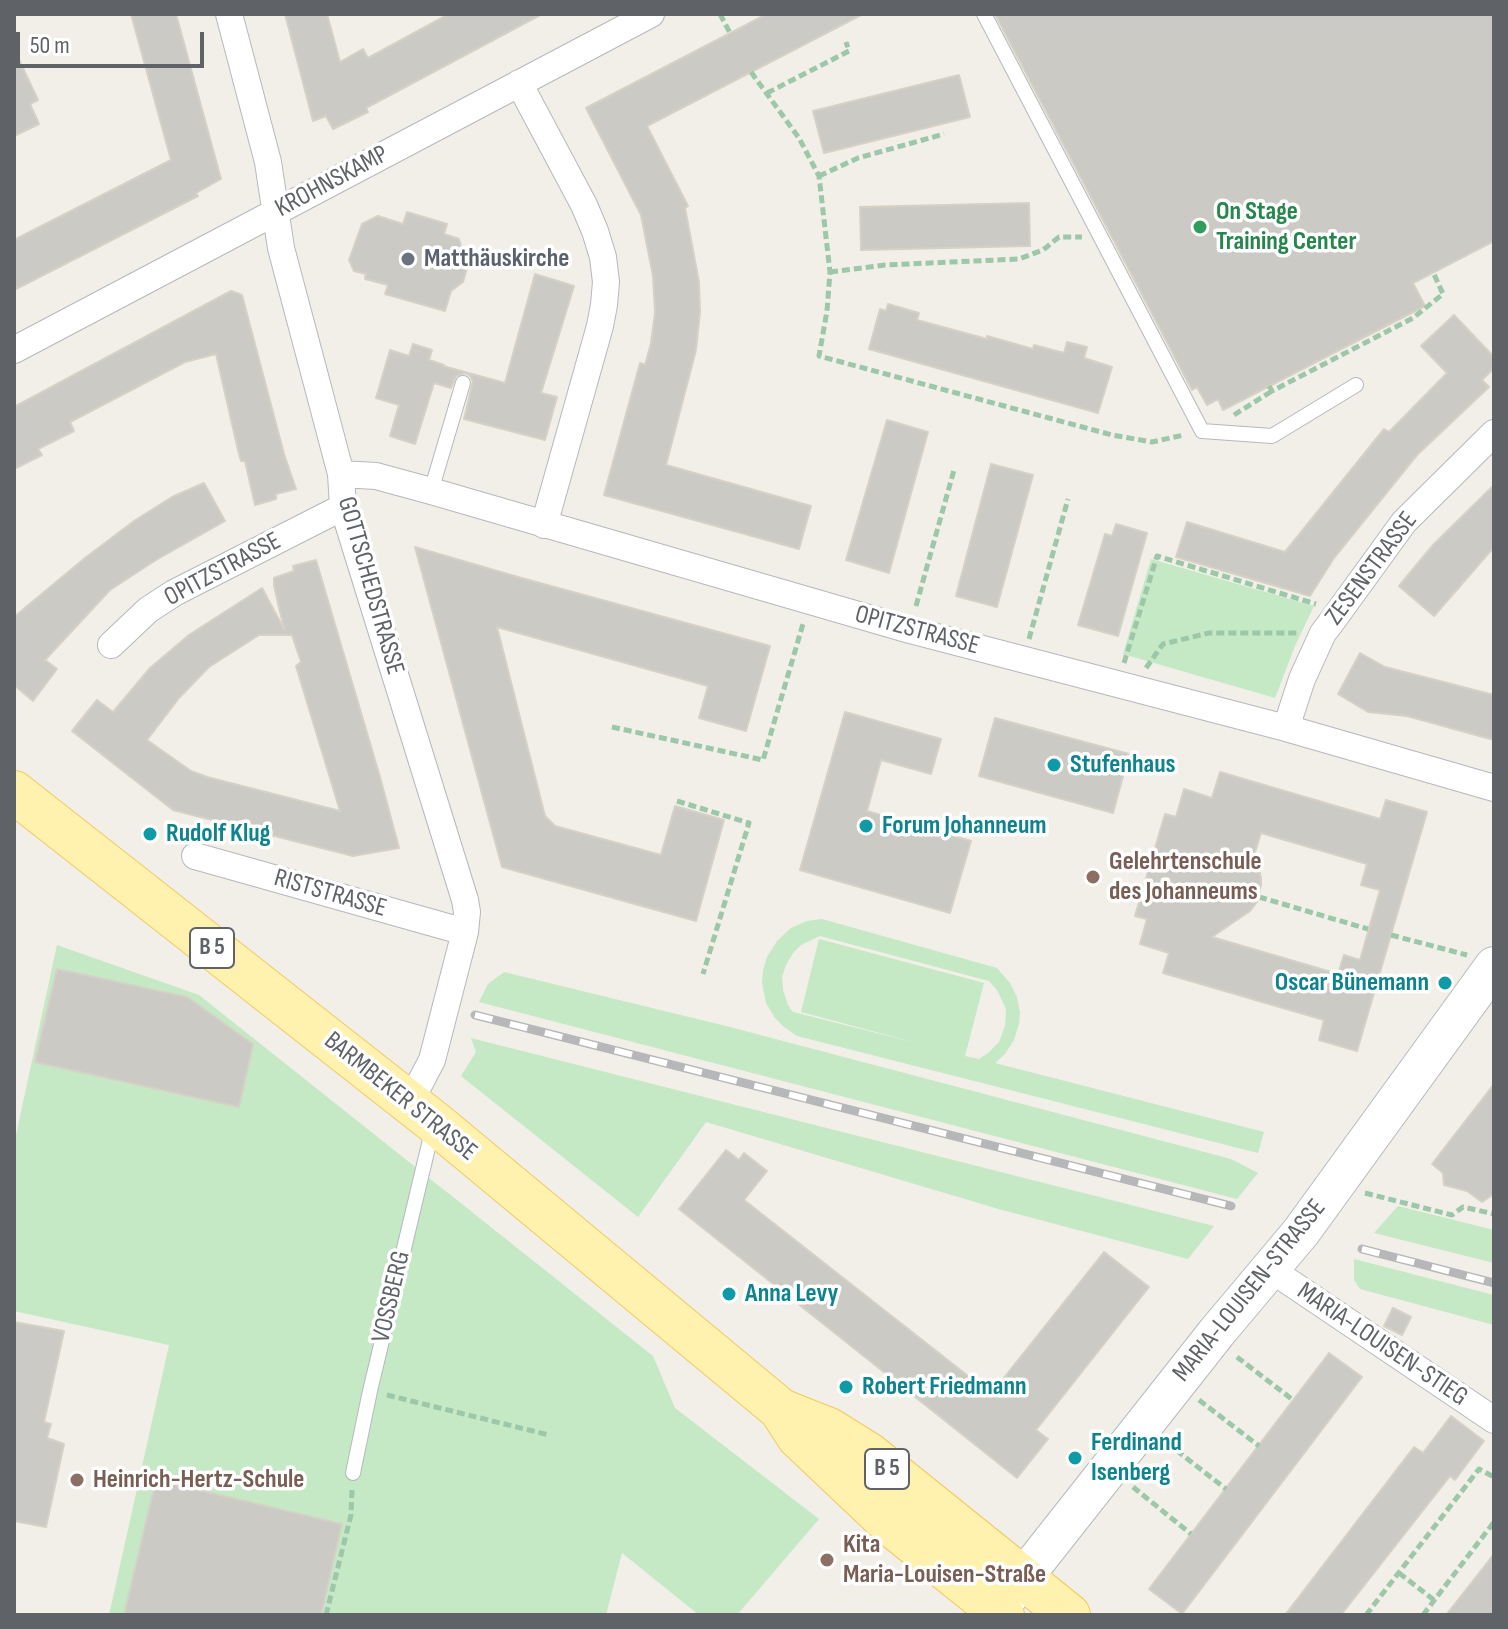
<!DOCTYPE html>
<meta charset="utf-8">
<style>
body{margin:0}
#map{position:relative;width:1508px;height:1629px;overflow:hidden;background:#f1efe8;font-family:"Sofia Sans Condensed",sans-serif}
canvas{display:block}
.frame{position:absolute;inset:0;border:16px solid #5f6368;pointer-events:none}
.scale{position:absolute;left:16px;top:32px;width:188px;height:36px;box-sizing:border-box;border:4px solid #5f6368;border-top:0;padding-left:10px;font-size:24px;line-height:28px;white-space:nowrap;color:#5f6368;-webkit-text-stroke:6px #fff;paint-order:stroke}
</style>
<div id="map">
<canvas width="1508" height="1629"></canvas>
<div class="frame"></div>
<div class="scale">50 m</div>
</div>
<script>
const ctx = document.querySelector('canvas').getContext('2d');
ctx.lineJoin = 'round';
function fill(path, color) { ctx.fillStyle = color; ctx.fill(path, 'evenodd'); }
const shape = rows => new Path2D(rows.map(r => 'M' + r).join(''));
function strokePath(path, color, width, dash) { ctx.strokeStyle = color; ctx.lineWidth = width; ctx.lineCap = dash ? 'butt' : 'round'; ctx.setLineDash(dash || []); ctx.stroke(path); }
function write(font, color, halo, rows, align = 'center') {
  ctx.font = font + ' "Sofia Sans Condensed",sans-serif'; ctx.lineWidth = 7; ctx.setLineDash([]); ctx.textBaseline = 'middle'; ctx.strokeStyle = halo; ctx.fillStyle = color; for (const [text, x, y, turn = 0] of rows) {
    ctx.save(); ctx.translate(x, y); ctx.rotate((+turn || 0) * Math.PI / 180); ctx.textAlign = isNaN(turn) ? turn : align; if (halo) ctx.strokeText(text, 0, 0); ctx.fillText(text, 0, 0); ctx.restore();
  }
}
fill(shape([
 [1151,559,1314,606,1295,646,1275,698,1123,654],
 [822,919,997,968,1010,983,1017,997,1020,1012,1019,1024,1014,1040,1005,1054,995,1063,1264,1132,1258,1153,797,1036,784,1027,775,1018,766,1003,762,983,763,970,767,957,777,941,791,928,807,921],
 [820,936,989,981,997,990,1006,1009,1005,1026,999,1042,988,1053,979,1059,965,1056,984,983,819,939,801,1012,921,1044,793,1012,788,1005,783,990,782,977,786,965,793,953,801,945],
 [57,945,199,995,653,1356,675,1408,819,1519,737,1615,699,1615,622,1553,606,1615,109,1615,169,1345,14,1311,14,1144],
 [504,972,730,1027,1231,1159,1258,1173,1237,1199,479,1002,488,984],
 [471,1038,1214,1226,1188,1259,1002,1210,706,1122,638,1217,461,1076,476,1052],
 [1398,1206,1494,1230,1494,1263,1374,1233],
 [1354,1259,1494,1295,1494,1325,1360,1289,1354,1280]
]), '#c5e8c5');
const building = shape([
 [131,14,176,14,221,179,196,193,198,196,14,290,14,240,171,160,131,14],
 [285,14,327,14,340,62,363,49,368,58,449,14,542,14,366,108,368,112,333,129,326,116,313,121,285,14],
 [767,14,863,14,647,126,688,206,685,208,699,282,700,312,696,350,666,465,811,506,799,549,604,495,640,363,645,365,651,343,655,313,653,276,641,215,586,108,767,14],
 [995,14,1494,14,1494,241,1413,283,1425,306,1223,410,1218,399,1207,405,1197,387,1192,390,995,14],
 [14,49,38,100,30,104,39,124,14,136,14,49],
 [959,75,970,117,824,153,813,111,959,75],
 [1029,203,1030,246,861,250,860,207,1029,203],
 [407,212,447,224,444,234,459,239,467,268,463,282,451,291,445,311,385,294,388,285,365,279,366,274,354,271,349,260,362,224,378,216,403,224,407,212],
 [535,274,574,286,541,393,557,397,545,440,464,419,473,381,470,376,465,373,456,376,451,388,434,383,415,444,390,436,399,405,376,398,390,350,409,356,413,344,432,350,429,360,444,365,443,366,505,383,535,274],
 [231,291,242,295,284,454,296,489,276,494,276,499,255,505,245,461,241,461,238,450,216,354,185,362,70,422,74,431,38,449,42,455,14,469,14,407,231,291],
 [888,304,919,313,917,320,987,339,987,336,1033,349,1034,345,1064,353,1067,342,1087,347,1084,358,1112,367,1098,413,869,349,880,309,886,311,888,304],
 [1454,315,1494,357,1494,368,1482,380,1489,387,1417,455,1334,558,1310,596,1176,557,1187,522,1285,552,1384,429,1389,432,1447,373,1421,346,1454,315],
 [887,420,928,432,889,573,846,560,887,420],
 [991,464,1033,475,997,607,956,596,991,464],
 [204,483,225,521,156,560,110,590,45,660,57,669,33,701,14,685,14,617,85,558,134,521,172,497,204,483],
 [1494,485,1494,547,1434,616,1399,586,1433,545,1494,485],
 [1116,524,1147,533,1118,636,1078,625,1105,534,1112,536,1116,524],
 [415,547,518,577,770,646,746,731,699,718,708,686,497,627,545,816,555,826,661,855,675,806,724,820,696,921,502,867,415,547],
 [316,560,380,777,399,848,353,856,173,810,72,731,97,700,113,712,150,668,189,635,262,588,284,629,274,586,274,578,294,571,293,566,316,560],
 [259,635,292,635,301,662,296,666,340,811,207,777,191,771,147,740,179,698,209,667,259,635],
 [1360,653,1385,667,1494,695,1494,740,1407,716,1368,712,1338,694,1360,653],
 [845,712,941,739,931,774,881,760,867,811,971,841,950,913,800,870,845,712],
 [995,718,1129,754,1113,813,979,776,995,718],
 [1220,772,1380,819,1386,800,1427,812,1357,1051,1319,1040,1324,1020,1163,973,1169,953,1140,944,1147,919,1135,916,1165,814,1176,817,1184,789,1212,798,1220,772],
 [1261,833,1367,864,1361,885,1380,890,1360,960,1344,955,1338,974,1212,937,1250,911,1257,902,1261,885,1261,878,1259,870,1252,862,1261,833],
 [57,969,187,997,253,1044,239,1107,35,1062,57,969],
 [1494,1084,1494,1194,1482,1202,1467,1191,1444,1185,1443,1173,1432,1164,1494,1084],
 [726,1150,739,1160,744,1153,767,1171,744,1200,991,1394,1104,1252,1149,1287,1036,1430,1048,1439,1017,1478,679,1209,726,1150],
 [1393,1308,1411,1317,1402,1335,1384,1326,1393,1308],
 [14,1322,64,1331,44,1422,51,1424,47,1438,64,1444,46,1527,14,1521,14,1322],
 [1329,1353,1362,1377,1182,1614,1149,1589,1329,1353],
 [1451,1416,1484,1441,1455,1480,1450,1476,1341,1615,1285,1615,1414,1447,1423,1453,1451,1416],
 [156,1480,342,1524,321,1615,124,1615,156,1480],
 [1494,1554,1494,1615,1446,1615,1472,1582,1494,1554]
]);
fill(building, '#cccac5');
strokePath(building, '#d6d1c6', 2);
const service = shape([
 [984,14,1202,431,1272,436,1356,385],
 [431,491,463,383],
 [353,1473,370,1391,433,1127]
]);
const minor = shape([
 [229,14,268,162,281,248,341,474,343,507,465,900,467,912,465,932,432,1060,409,1104],
 [519,83,584,205,595,231,603,257,606,282,604,305,600,326,544,525],
 [14,350,651,14],
 [341,474,376,476,431,491,910,630,1286,728,1494,788],
 [111,645,148,610,174,593,343,507],
 [1286,728,1302,679,1323,633,1330,624,1404,522,1494,433],
 [195,856,465,932],
 [1270,1269,1494,1420]
]);
const secondary = shape([
 [1004,1602,1217,1332,1301,1232,1494,966]
]);
const primary = shape([
 [14,792,434,1122,781,1410,829,1429,869,1454,1069,1615],
 [783,1414,798,1437,891,1525,1003,1615]
]);
strokePath(service, '#b5b8bc', 16);
strokePath(minor, '#b5b8bc', 28);
strokePath(secondary, '#b6babf', 40);
strokePath(primary, '#f2c960', 44);
strokePath(shape([
 [720,14,730,33],
 [751,72,799,138,819,176,830,272,827,311,819,356,1112,435,1152,442,1184,435],
 [767,93,849,51,846,42],
 [819,176,858,158,944,134],
 [830,272,885,265,1019,259,1043,250,1059,237,1082,237],
 [1269,386,1272,391,1413,318,1443,294,1433,272],
 [1234,415,1272,391],
 [916,606,954,470],
 [1029,639,1068,499],
 [1124,663,1157,556,1316,604],
 [1146,668,1163,644,1209,633,1298,633],
 [612,727,763,760,803,624],
 [677,801,749,823,703,974],
 [1259,897,1368,929],
 [1391,935,1467,955],
 [1365,1193,1452,1215,1463,1207,1494,1214],
 [1237,1357,1293,1400],
 [387,1395,549,1435],
 [1199,1400,1259,1446],
 [1167,1443,1226,1489],
 [1133,1487,1191,1534],
 [1399,1573,1434,1600],
 [326,1615,351,1515,352,1490],
 [1366,1615,1479,1469,1494,1477],
 [1423,1615,1494,1522]
]), '#9cc7a9', 5, [8, 4]);
strokePath(service, '#fff', 14);
strokePath(minor, '#fff', 26);
strokePath(secondary, '#fff', 38);
strokePath(primary, '#fff2af', 42);
const rail = shape([
 [475,1015,1231,1206],
 [1362,1249,1494,1283]
]);
strokePath(rail, '#b6b7b8', 9);
strokePath(rail, '#fff', 6, [18]);
for (const [x, y, r, color] of [
 [1200,227,8,"#2e9e5b"],
 [408,259,8,"#6b7280"],
 [1054,765,8,"#0f9aa8"],
 [866,826,8,"#0f9aa8"],
 [150,834,8,"#0f9aa8"],
 [1093,877,8,"#8d6e63"],
 [1445,983,8,"#0f9aa8"],
 [729,1294,8,"#0f9aa8"],
 [846,1387,8,"#0f9aa8"],
 [1075,1458,8,"#0f9aa8"],
 [77,1480,8,"#8d6e63"],
 [827,1560,8,"#8d6e63"]
]) { const dot = new Path2D(); dot.arc(x, y, r, 0, 2 * Math.PI); ctx.fillStyle = color; ctx.fill(dot); strokePath(dot, '#fff', 3); }
for (const [x, y, w] of [
 [212,948,44],
 [887,1469,44]
]) { const box = new Path2D(); box.roundRect(x - w / 2, y - 20, w, 40, 6); ctx.fillStyle = '#fff'; ctx.fill(box); strokePath(box, '#5f6368', 2); }
write('bold 24px', '#5f6368', null, [
 ["B 5",212,948],
 ["B 5",887,1469]
]);
write('26px', '#5f6368', '#fff', [
 ["KROHNSKAMP",332,182,-28],
 ["ZESENSTRASSE",1372,569,-53],
 ["OPITZSTRASSE",223,570,-28],
 ["GOTTSCHEDSTRASSE",370,586,74],
 ["OPITZSTRASSE",917,631,15],
 ["RISTSTRASSE",330,894,16],
 ["BARMBEKER STRASSE",400,1097,39],
 ["MARIA-LOUISEN-STRASSE",1250,1291,-51],
 ["VOSSBERG",392,1297,-77],
 ["MARIA-LOUISEN-STIEG",1382,1345,34]
]);
write('bold 26px', '#27864d', '#fff', [
 ["On Stage",1216,212],
 ["Training Center",1216,242]
], 'left');
write('bold 26px', '#5b616d', '#fff', [
 ["Matthäuskirche",424,259]
], 'left');
write('bold 26px', '#0d838f', '#fff', [
 ["Stufenhaus",1070,765],
 ["Forum Johanneum",882,826],
 ["Rudolf Klug",166,834],
 ["Oscar Bünemann",1429,983,"right"],
 ["Anna Levy",745,1294],
 ["Robert Friedmann",862,1387],
 ["Ferdinand",1091,1443],
 ["Isenberg",1091,1473]
], 'left');
write('bold 26px', '#785e54', '#fff', [
 ["Gelehrtenschule",1109,862],
 ["des Johanneums",1109,892],
 ["Heinrich-Hertz-Schule",93,1480],
 ["Kita",843,1545],
 ["Maria-Louisen-Straße",843,1575]
], 'left');
</script>
